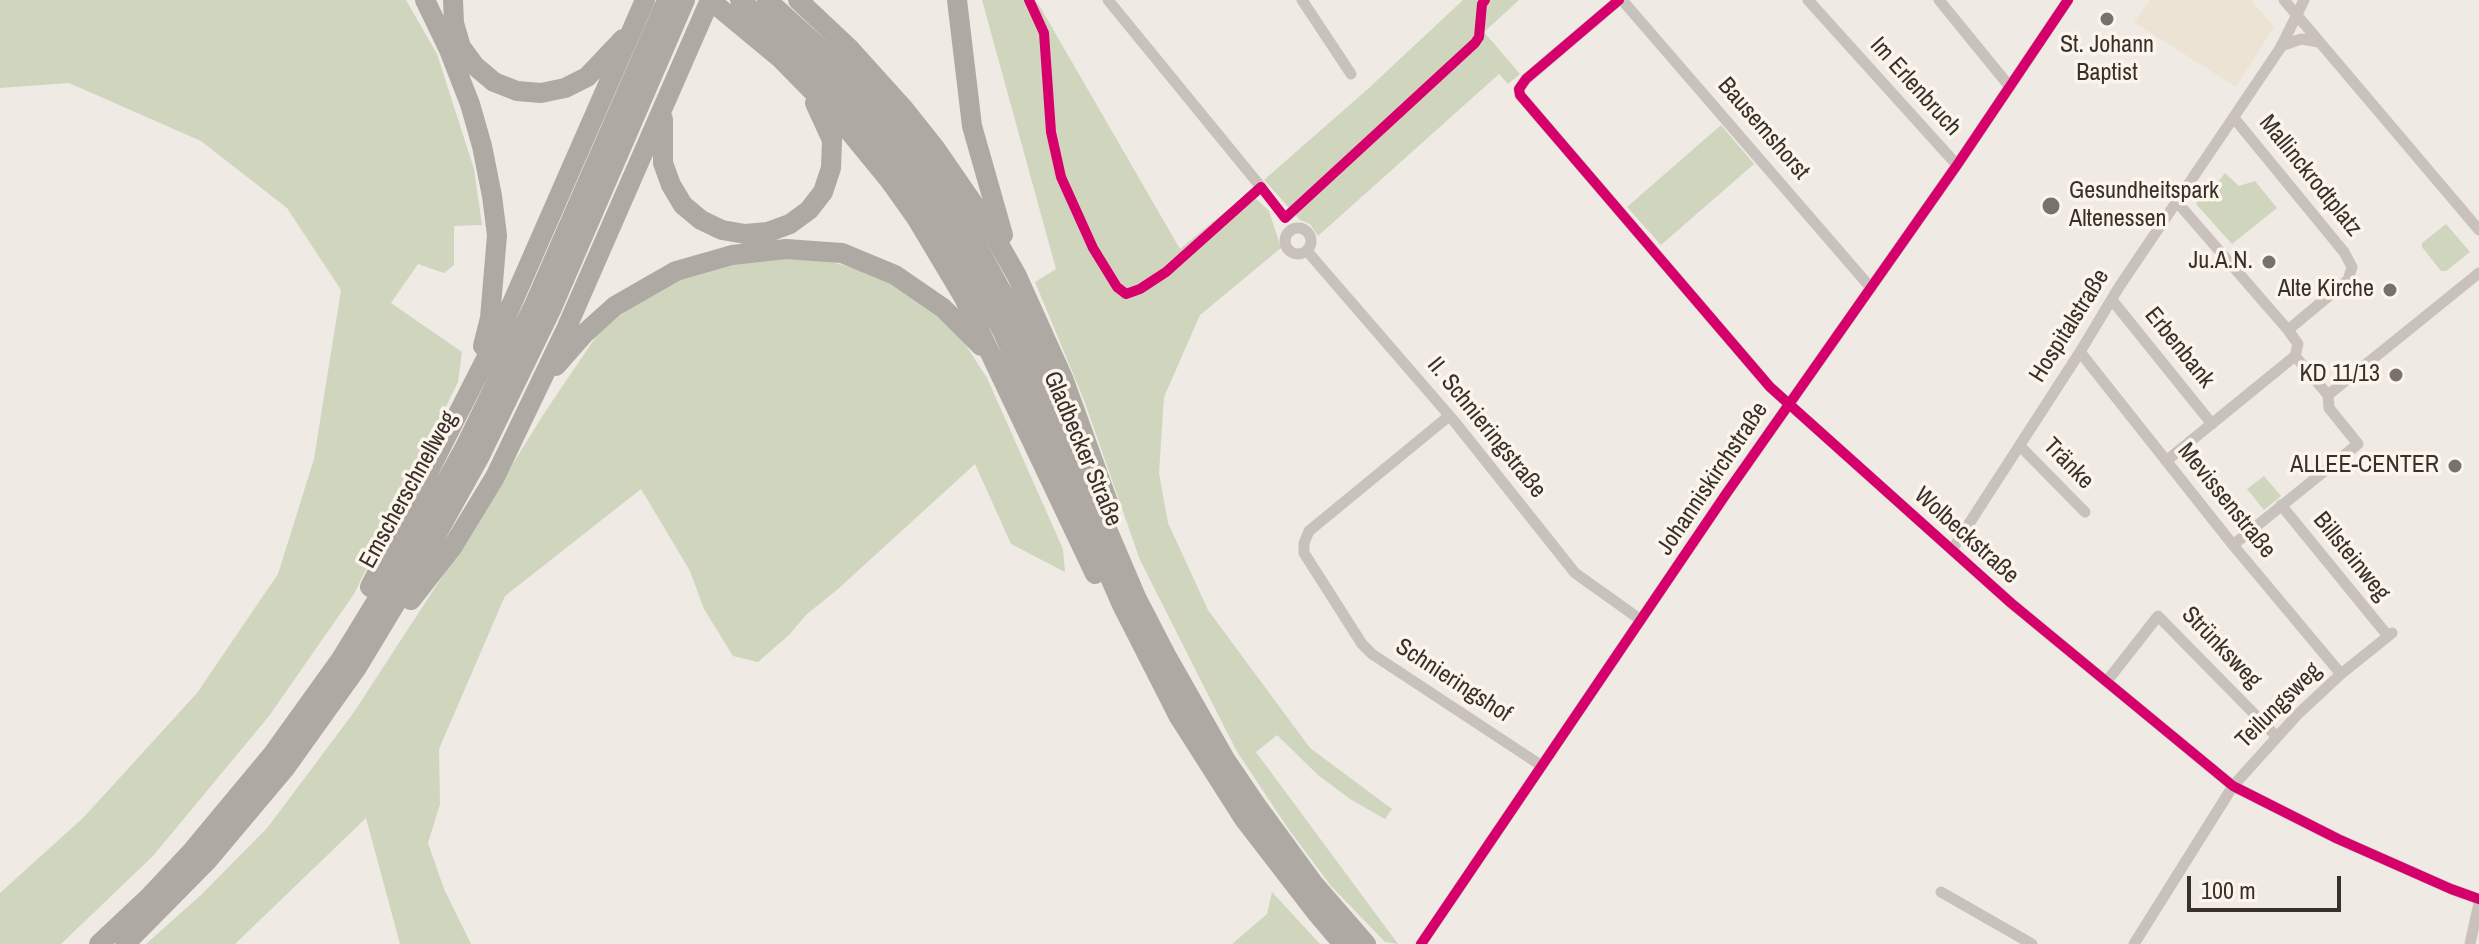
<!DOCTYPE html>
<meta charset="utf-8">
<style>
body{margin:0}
#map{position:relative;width:2479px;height:944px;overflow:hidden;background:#efeae4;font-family:"Archivo Narrow",sans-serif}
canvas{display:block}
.scale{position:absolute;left:2187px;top:876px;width:154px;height:36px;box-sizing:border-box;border:4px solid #3a302a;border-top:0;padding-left:10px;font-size:24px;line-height:28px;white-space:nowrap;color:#3a302a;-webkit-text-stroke:6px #fbf5ec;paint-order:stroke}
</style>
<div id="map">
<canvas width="2479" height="944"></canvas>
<div class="scale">100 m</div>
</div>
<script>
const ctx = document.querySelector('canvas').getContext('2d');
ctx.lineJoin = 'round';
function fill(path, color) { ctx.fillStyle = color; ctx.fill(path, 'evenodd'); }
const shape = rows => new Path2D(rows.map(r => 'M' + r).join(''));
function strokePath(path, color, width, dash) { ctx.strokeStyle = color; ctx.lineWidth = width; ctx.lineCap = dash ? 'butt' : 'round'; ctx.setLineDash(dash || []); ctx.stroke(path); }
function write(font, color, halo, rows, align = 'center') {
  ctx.font = font + ' "Archivo Narrow",sans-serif'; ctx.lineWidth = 7; ctx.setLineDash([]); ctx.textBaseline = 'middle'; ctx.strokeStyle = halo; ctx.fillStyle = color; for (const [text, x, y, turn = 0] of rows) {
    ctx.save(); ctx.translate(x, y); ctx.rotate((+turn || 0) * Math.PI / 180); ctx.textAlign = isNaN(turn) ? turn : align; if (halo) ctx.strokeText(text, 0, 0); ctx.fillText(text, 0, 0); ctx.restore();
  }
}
fill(shape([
 [0,0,406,0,437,54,474,169,482,225,454,226,454,265,444,273,418,264,391,303,462,352,458,382,354,594,269,716,153,856,61,944,0,944,0,893,84,817,197,693,278,574,314,459,341,290,287,208,201,141,69,83,0,88],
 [982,0,1034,0,1039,5,1180,249,1249,192,1269,211,1281,248,1200,315,1164,397,1159,473,1168,523,1208,610,1310,748,1392,809,1385,819,1350,799,1318,775,1277,735,1256,752,1398,944,1385,942,1331,886,1287,827,1236,750,1140,560,1084,400,1035,282,1056,269],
 [1463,0,1519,0,1484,32,1520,74,1508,84,1499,74,1318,236,1310,224,1300,220,1264,180,1370,87],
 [1721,125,1754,164,1661,245,1627,207],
 [2225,173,2239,186,2255,181,2277,208,2232,244,2196,204,2211,184,2215,186],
 [2446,224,2470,252,2446,271,2441,271,2422,247,2422,243],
 [772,257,816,257,887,278,956,330,987,378,1063,549,1065,572,1011,544,975,464,838,589,807,614,789,635,758,662,733,656,704,609,690,571,641,489,505,596,439,749,440,804,428,843,444,889,471,944,400,944,366,818,235,944,146,944,201,895,268,827,354,712,451,563,545,412,597,335,637,301,683,275],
 [2264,476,2281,496,2264,510,2247,489],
 [1272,892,1320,944,1232,944,1267,914]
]), '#d0d5be');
fill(shape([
 [2150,0,2251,0,2274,27,2236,87,2134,22]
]), '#ede3d4');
strokePath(shape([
 [1108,0,1261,187],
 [1302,0,1351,74],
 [1619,0,1526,79,1519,89,1520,95,1770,387,2011,603,2233,786,2338,839,2451,889,2479,899],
 [1622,0,1871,288],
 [1808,0,1957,165],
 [1939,0,2010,87],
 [2284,0,2479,230],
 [2281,46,2301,39,2319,42],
 [2234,118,2344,252,2352,267,2348,280,2288,330],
 [2177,202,2288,330,2298,344,2295,356,2328,395,2329,408,2358,444,2233,545],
 '1285 241a13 13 0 1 1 26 0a13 13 0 1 1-26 0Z',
 [1307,251,1454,421,1575,573,1641,620],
 [2112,300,2212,424],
 [2080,352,2233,545,2341,674],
 [2328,395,2479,273],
 [1449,416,1309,531,1304,543,1304,553,1362,644,1372,654,1542,766],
 [2020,446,2085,512],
 [2166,461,2295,356],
 [2281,505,2388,636],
 [1952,550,2080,352,2119,287,2281,47,2304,0],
 [2107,681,2158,616,2276,736],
 [1941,892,2032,944],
 [1421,944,1726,494,1957,165,2068,0],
 [2134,944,2233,786,2297,715,2341,674,2392,633],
 [2470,944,2479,903]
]), '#c9c2bc', 11);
strokePath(shape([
 [425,0,449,50,470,104,482,146,492,196,497,235,490,318,483,346],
 [453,0,454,23,461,47,475,66,494,82,517,91,541,93,565,88,587,77,623,39],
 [710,0,780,58,835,114,890,181,917,219,963,296,1095,574],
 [740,0,799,51,849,102,906,171,957,247,1003,332,1122,605,1179,717,1244,819,1315,911,1343,944],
 [767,0,835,62,890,123,919,160,972,237,1019,323,1136,597,1167,657,1225,759,1259,809,1313,883,1366,944],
 [798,0,849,48,904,109,935,148,988,225,1017,276,1063,378,1109,505],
 [957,0,972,126,1003,235],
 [663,119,663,163,671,185,683,205,701,220,722,230,745,234,768,232,790,224,809,210,823,192,831,168,832,140,815,103],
 [556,366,585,333,615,306,676,271,732,255,786,249,842,253,895,275,943,308,981,346],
 [370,587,499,333,645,0],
 [411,600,453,546,495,477,567,327,710,0],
 [99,944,149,897,193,850,272,755,341,659,414,540,465,447,535,303,667,0],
 [125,944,207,861,286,767,356,669,429,548,480,456,551,310,685,0]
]), '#aea9a3', 20);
strokePath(shape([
 [1029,0,1044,33,1051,132,1061,177,1093,248,1117,287,1126,294,1140,289,1166,272,1261,187,1285,218,1475,43,1479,37,1482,4,1485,0],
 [1619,0,1526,79,1519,89,1520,95,1770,387,2011,603,2233,786,2338,839,2451,889,2479,899],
 [1421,944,1726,494,1957,165,2068,0]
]), '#d6006c', 10);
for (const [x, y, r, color] of [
 [2107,19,8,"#79716b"],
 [2051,206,10,"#79716b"],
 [2269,262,8,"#79716b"],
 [2390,290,8,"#79716b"],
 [2396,375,8,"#79716b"],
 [2455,466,8,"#79716b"]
]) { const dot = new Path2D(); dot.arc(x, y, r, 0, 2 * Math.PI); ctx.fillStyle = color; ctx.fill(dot); strokePath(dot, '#fbf5ec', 3); }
write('24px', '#3a302a', '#fbf5ec', [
 ["St. Johann",2107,46,"center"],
 ["Baptist",2107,74,"center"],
 ["Gesundheitspark",2069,192,"left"],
 ["Altenessen",2069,220,"left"],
 ["Ju.A.N.",2253,262],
 ["Alte Kirche",2374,290],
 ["KD 11/13",2380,375],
 ["ALLEE-CENTER",2439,466]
], 'right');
write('24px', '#3a302a', '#fbf5ec', [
 ["Im Erlenbruch",1915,87,48],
 ["Bausemshorst",1763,129,49],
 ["Mallinckrodtplatz",2310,176,51],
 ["Hospitalstraße",2070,326,-58],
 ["Erbenbank",2179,348,51],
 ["II. Schnieringstraße",1486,428,51],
 ["Gladbecker Straße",1082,449,67],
 ["Tränke",2068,464,46],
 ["Johanniskirchstraße",1713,479,-56],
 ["Emscherschnellweg",409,490,-61],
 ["Mevissenstraße",2226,501,51],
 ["Wolbeckstraße",1966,536,42],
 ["Billsteinweg",2351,557,51],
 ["Strünksweg",2221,648,46],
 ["Schnieringshof",1453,681,33],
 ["Teilungsweg",2279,706,-45]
]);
</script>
